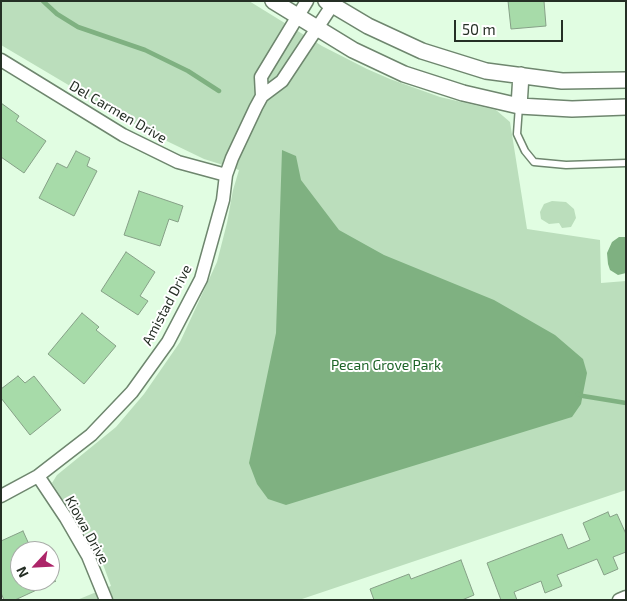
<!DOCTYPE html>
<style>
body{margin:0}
#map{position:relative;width:627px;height:601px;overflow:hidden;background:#e1fde2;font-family:"Exo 2",sans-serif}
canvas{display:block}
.frame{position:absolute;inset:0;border:2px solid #252f25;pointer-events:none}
.north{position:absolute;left:10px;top:541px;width:50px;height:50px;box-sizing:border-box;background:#fff;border:1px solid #a8aca8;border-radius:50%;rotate:245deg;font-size:14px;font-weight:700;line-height:20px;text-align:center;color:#252f25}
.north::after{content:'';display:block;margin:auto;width:18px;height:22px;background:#ad2569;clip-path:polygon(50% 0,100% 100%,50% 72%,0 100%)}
.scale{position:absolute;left:454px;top:20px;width:109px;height:22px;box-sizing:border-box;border:2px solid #252f25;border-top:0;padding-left:6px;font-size:15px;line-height:18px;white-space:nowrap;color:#252f25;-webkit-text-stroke:4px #fff;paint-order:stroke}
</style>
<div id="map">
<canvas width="627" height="601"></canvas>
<div class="frame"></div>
<div class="north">N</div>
<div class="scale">50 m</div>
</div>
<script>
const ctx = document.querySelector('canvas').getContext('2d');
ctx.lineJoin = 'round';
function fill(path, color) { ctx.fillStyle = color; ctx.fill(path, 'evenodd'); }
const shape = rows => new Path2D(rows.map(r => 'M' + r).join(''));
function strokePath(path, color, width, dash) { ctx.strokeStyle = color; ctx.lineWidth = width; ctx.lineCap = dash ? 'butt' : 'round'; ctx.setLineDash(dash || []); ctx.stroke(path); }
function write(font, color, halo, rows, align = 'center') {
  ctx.font = font + ' "Exo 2",sans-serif'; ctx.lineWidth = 4; ctx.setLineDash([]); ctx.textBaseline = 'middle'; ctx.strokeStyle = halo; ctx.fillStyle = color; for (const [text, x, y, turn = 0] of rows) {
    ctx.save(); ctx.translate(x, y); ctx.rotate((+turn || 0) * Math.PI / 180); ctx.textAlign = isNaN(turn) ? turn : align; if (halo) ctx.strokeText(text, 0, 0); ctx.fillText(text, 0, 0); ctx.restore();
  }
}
fill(shape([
 [1,1,249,1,322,46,367,69,390,79,440,97,496,110,510,122,527,229,600,240,601,283,626,281,626,490,299,600,77,600,111,586,101,559,52,483,57,475,116,427,144,394,180,342,217,262,227,223,233,190,239,170,204,159,146,131,1,45],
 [552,201,566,202,574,209,576,218,571,227,562,228,559,223,549,224,541,219,540,212,544,204]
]), '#bbdebc');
fill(shape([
 [282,150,296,156,301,180,339,230,384,255,494,300,555,335,583,359,587,373,581,404,572,417,286,505,268,499,257,484,249,463,276,333],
 [619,237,626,237,626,273,618,275,610,270,608,264,607,253,612,242]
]), '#7fb181');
strokePath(shape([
 [43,1,57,14,78,27,145,50,188,71,219,91],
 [578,394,583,396,626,403]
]), '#7fb181', 4.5);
const building = shape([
 [508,1,544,1,546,26,511,29,508,1],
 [1,103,19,116,16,121,46,141,24,173,1,157,1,103],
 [76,151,90,158,87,166,97,171,74,216,39,198,57,163,67,168,76,151],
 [139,191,183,206,178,222,169,219,160,246,124,235,139,191],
 [126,252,155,272,140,296,148,301,138,315,101,291,126,252],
 [82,313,99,327,96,330,116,346,84,384,48,354,82,313],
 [18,376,25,383,34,376,61,410,30,435,1,398,1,389,18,376],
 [608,512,610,517,617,514,626,534,626,552,613,557,618,569,604,575,597,559,557,575,562,586,545,593,541,581,514,592,517,600,501,600,487,563,562,534,568,549,590,540,583,523,608,512],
 [23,531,32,551,20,551,20,581,56,581,15,600,4,600,1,593,1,541,23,531],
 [461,560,474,595,462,600,374,600,370,589,409,574,411,579,461,560]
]);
fill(building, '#a7dba9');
strokePath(building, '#86a087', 1);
const service = shape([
 [519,106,517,134,525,151,534,162,566,165,626,163]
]);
const minor = shape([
 [1,60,123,135,178,162,226,175],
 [262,96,261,77,307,1],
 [38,476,66,518,88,556,106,600],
 [1,496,38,476,91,435,132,392,168,342,201,279,223,200,226,175,232,158,256,107,262,96,282,81,335,1],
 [619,600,626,597]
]);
const tertiary = shape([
 [273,1,353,50,404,74,463,93,519,106,572,109,626,107],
 [326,1,368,26,422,51,486,71,562,81,626,80],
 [519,106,521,75]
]);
strokePath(service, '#6e866e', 9);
strokePath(minor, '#6e866e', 15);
strokePath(tertiary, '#6e866e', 18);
strokePath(service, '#fff', 6);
strokePath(minor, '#fff', 12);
strokePath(tertiary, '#fff', 15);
write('14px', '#252f25', '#fff', [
 ["Del Carmen Drive",118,112,30],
 ["Amistad Drive",167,305,-62],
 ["Kiowa Drive",87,530,61]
]);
write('14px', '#1d6427', '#fff', [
 ["Pecan Grove Park",386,365]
]);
</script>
